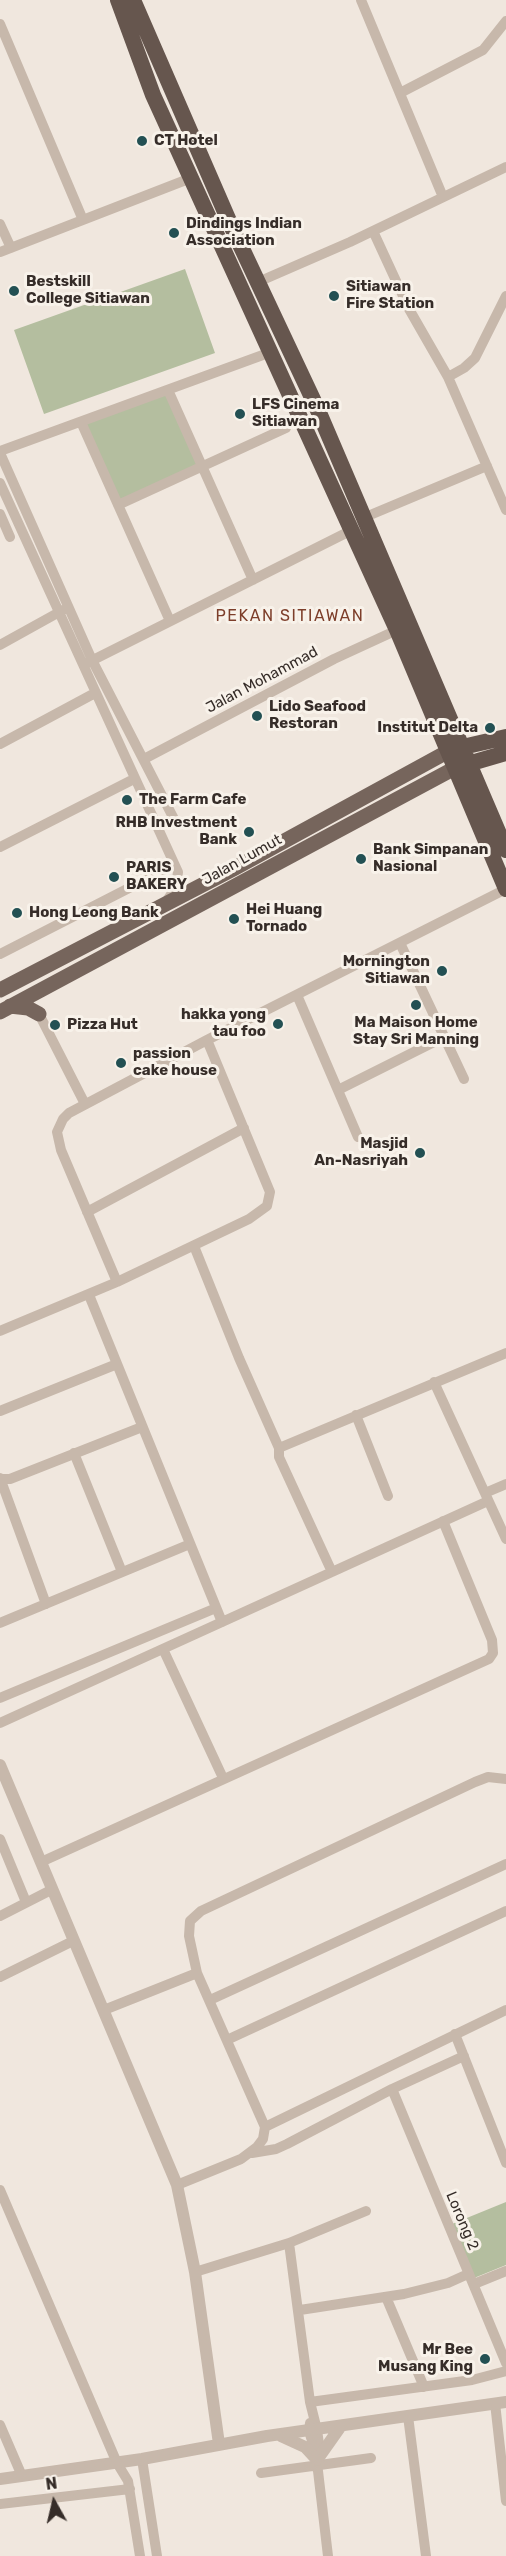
<!DOCTYPE html>
<style>
body{margin:0}
#map{position:relative;width:506px;height:2556px;overflow:hidden;background:#f0e7de;font-family:Rubik,sans-serif}
canvas{display:block}
.north{position:absolute;left:24px;top:2472px;width:60px;height:60px;-webkit-text-stroke:4px #f8f2ea;paint-order:stroke;rotate:352deg;font-size:16px;font-weight:700;line-height:24px;text-align:center;color:#362d29}
.north::after{content:'';display:block;margin:auto;width:21px;height:27px;background:#362d29;clip-path:polygon(50% 0,100% 100%,50% 72%,0 100%)}
</style>
<div id="map">
<canvas width="506" height="2556"></canvas>
<div class="north">N</div>
</div>
<script>
const ctx = document.querySelector('canvas').getContext('2d');
ctx.lineJoin = 'round';
function fill(path, color) { ctx.fillStyle = color; ctx.fill(path, 'evenodd'); }
const shape = rows => new Path2D(rows.map(r => 'M' + r).join(''));
function strokePath(path, color, width, dash) { ctx.strokeStyle = color; ctx.lineWidth = width; ctx.lineCap = dash ? 'butt' : 'round'; ctx.setLineDash(dash || []); ctx.stroke(path); }
function write(font, color, halo, rows, align = 'center') {
  ctx.font = font + ' Rubik,sans-serif'; ctx.lineWidth = 6; ctx.setLineDash([]); ctx.textBaseline = 'middle'; ctx.strokeStyle = halo; ctx.fillStyle = color; for (const [text, x, y, turn = 0] of rows) {
    ctx.save(); ctx.translate(x, y); ctx.rotate((+turn || 0) * Math.PI / 180); ctx.textAlign = isNaN(turn) ? turn : align; if (halo) ctx.strokeText(text, 0, 0); ctx.fillText(text, 0, 0); ctx.restore();
  }
}
fill(shape([
 [185,269,215,353,44,414,14,330],
 [168,390,202,466,118,505,81,422],
 [506,2202,506,2265,474,2278,452,2224]
]), '#b4be9f');
strokePath(shape([
 [361,0,443,197],
 [0,24,83,220],
 [400,93,483,50,506,21],
 [0,224,11,248],
 [373,231,409,309,448,377,506,510],
 [0,252,191,178],
 [258,282,350,242,506,167],
 [448,377,464,368,475,358,506,296],
 [168,390,253,580],
 [81,422,170,621],
 [0,451,271,352],
 [0,453,92,660,174,819],
 [0,483,178,872,176,887,166,902],
 [118,505,286,428],
 [0,514,10,537],
 [363,518,487,466],
 [0,645,63,610],
 [87,663,352,530],
 [0,744,95,693],
 [144,759,334,659,397,630],
 [0,847,134,779],
 [400,943,464,1079],
 [0,954,174,865],
 [297,995,358,1137],
 [39,1014,85,1104],
 [338,1090,444,1037],
 [87,1212,244,1128],
 [194,1246,239,1358,279,1448,279,1457,332,1572],
 [117,1282,61,1150,57,1132,63,1119,69,1113,207,1040,506,889],
 [89,1295,222,1622],
 [0,1331,117,1282,249,1219,267,1206,270,1192,207,1040],
 [434,1382,506,1539],
 [0,1411,117,1364],
 [356,1415,388,1496],
 [279,1448,506,1353],
 [74,1453,122,1572],
 [0,1478,46,1604],
 [1,1479,10,1479,142,1427],
 [485,1493,506,1484],
 [0,1623,190,1544],
 [163,1649,223,1778],
 [0,1698,216,1608],
 [0,1723,488,1501],
 [0,1839,26,1902],
 [41,1862,489,1659,493,1653,492,1640,443,1521],
 [0,1916,51,1890],
 [0,1977,73,1941],
 [210,2000,506,1864],
 [104,2010,197,1973],
 [455,2034,506,2163],
 [229,2039,506,1911],
 [392,2089,506,2363],
 [265,2127,506,2010],
 [252,2153,276,2149,287,2144,392,2089,464,2056],
 [177,2185,241,2159,257,2147,263,2139,265,2127,197,1973,189,1936,190,1921,201,1911,475,1782,488,1777,506,1779],
 [0,2190,117,2463,128,2481,140,2556],
 [289,2243,310,2402,317,2430,319,2444,316,2454],
 [195,2272,289,2243,366,2211],
 [474,2284,506,2271],
 [386,2297,424,2387],
 [300,2310,404,2294,448,2283,468,2274],
 [310,2402,472,2380,506,2371],
 [495,2403,506,2501],
 [408,2416,426,2556],
 [310,2423,309,2431,316,2454,328,2556],
 [0,2425,22,2476],
 [142,2459,157,2556],
 [261,2473,371,2458],
 [0,2504,130,2489]
]), '#c7b8ab', 10);
strokePath(shape([
 [0,1765,177,2185,195,2272,219,2444],
 [281,2436,305,2447,317,2460,341,2426],
 [0,2479,142,2459,267,2436,506,2402]
]), '#c7b8ab', 12);
strokePath(shape([
 [0,990,235,868,447,752],
 [10,1006,28,1008,39,1014],
 [0,1012,455,768]
]), '#76655c', 15);
strokePath(shape([
 [118,0,153,95,397,630,506,889],
 [133,0,229,221,317,408,506,850],
 [454,749,506,737],
 [461,766,506,753]
]), '#66564e', 16);
for (const [x, y, r, color] of [
 [142,141,6,"#235053"],
 [174,233,6,"#235053"],
 [14,291,6,"#235053"],
 [334,296,6,"#235053"],
 [240,414,6,"#235053"],
 [257,716,6,"#235053"],
 [490,728,6,"#235053"],
 [127,800,6,"#235053"],
 [249,832,6,"#235053"],
 [361,859,6,"#235053"],
 [114,877,6,"#235053"],
 [17,913,6,"#235053"],
 [234,919,6,"#235053"],
 [442,971,6,"#235053"],
 [416,1005,6,"#235053"],
 [278,1024,6,"#235053"],
 [55,1025,6,"#235053"],
 [121,1063,6,"#235053"],
 [420,1153,6,"#235053"],
 [485,2359,6,"#235053"]
]) { const dot = new Path2D(); dot.arc(x, y, r, 0, 2 * Math.PI); ctx.fillStyle = color; ctx.fill(dot); strokePath(dot, '#f8f2ea', 2); }
write('bold 15px', '#362d29', '#f8f2ea', [
 ["CT Hotel",154,141],
 ["Dindings Indian",186,224],
 ["Association",186,241],
 ["Bestskill",26,282],
 ["College Sitiawan",26,299],
 ["Sitiawan",346,287],
 ["Fire Station",346,304],
 ["LFS Cinema",252,405],
 ["Sitiawan",252,422],
 ["Lido Seafood",269,707],
 ["Restoran",269,724],
 ["Institut Delta",478,728,"right"],
 ["The Farm Cafe",139,800],
 ["RHB Investment",237,823,"right"],
 ["Bank",237,840,"right"],
 ["Bank Simpanan",373,850],
 ["Nasional",373,867],
 ["PARIS",126,868],
 ["BAKERY",126,885],
 ["Hei Huang",246,910],
 ["Tornado",246,927],
 ["Hong Leong Bank",29,913],
 ["Mornington",430,962,"right"],
 ["Sitiawan",430,979,"right"],
 ["hakka yong",266,1015,"right"],
 ["tau foo",266,1032,"right"],
 ["Ma Maison Home",416,1023,"center"],
 ["Stay Sri Manning",416,1040,"center"],
 ["Pizza Hut",67,1025],
 ["passion",133,1054],
 ["cake house",133,1071],
 ["Masjid",408,1144,"right"],
 ["An-Nasriyah",408,1161,"right"],
 ["Mr Bee",473,2350,"right"],
 ["Musang King",473,2367,"right"]
], 'left');
write('15px', '#362d29', '#f8f2ea', [
 ["Jalan Mohammad",262,680,-28],
 ["Jalan Lumut",242,860,-29],
 ["Lorong 2",462,2221,67]
]);
ctx.letterSpacing = '1.5px';
write('16px', '#7d3e2a', '#f8f2ea', [
 ["PEKAN SITIAWAN",290,616]
]);
ctx.letterSpacing = '0px';
</script>
